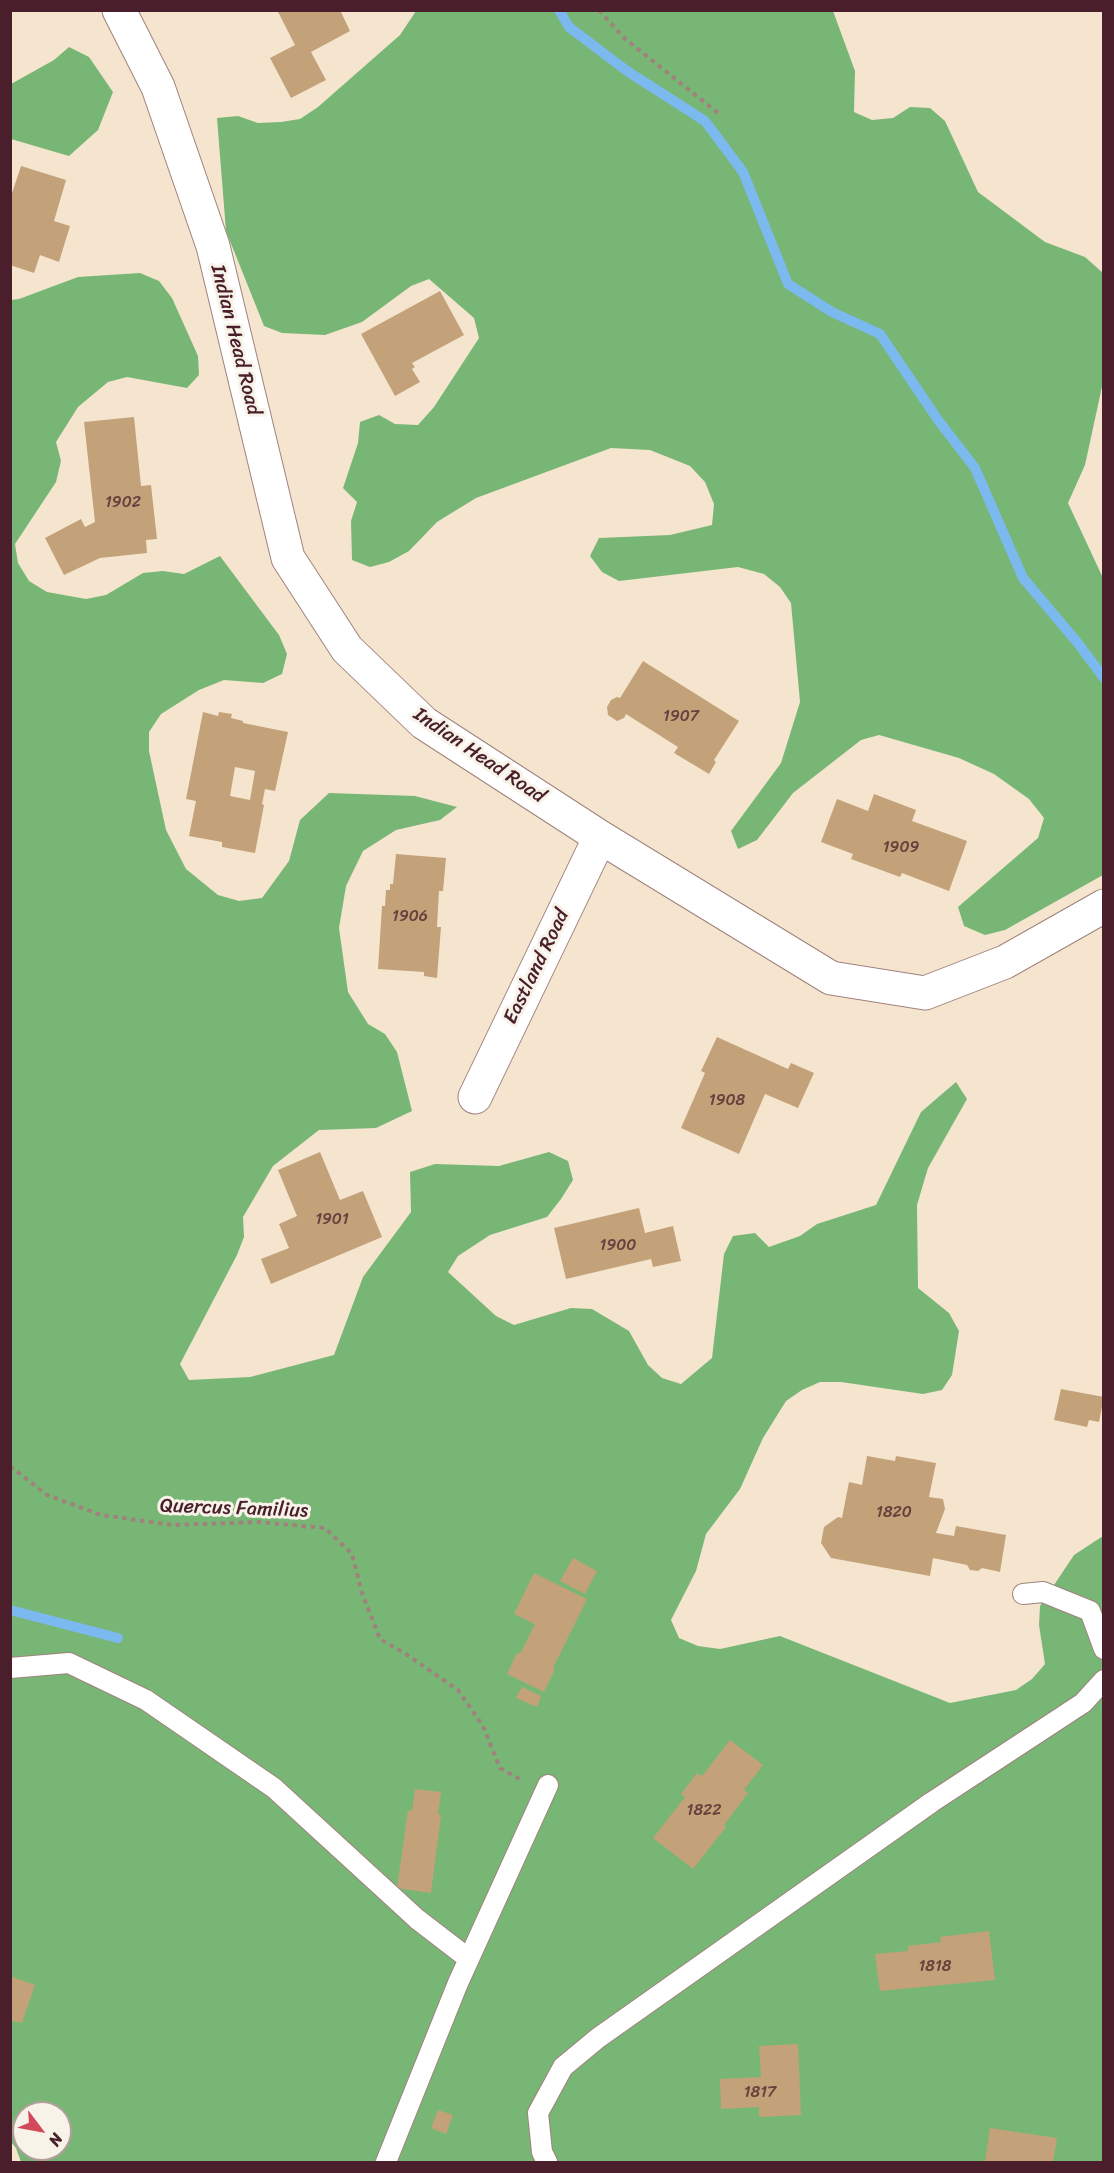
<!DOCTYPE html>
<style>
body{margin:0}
#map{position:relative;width:1114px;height:2173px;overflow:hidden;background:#f5e5cf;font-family:Sriracha,sans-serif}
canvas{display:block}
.frame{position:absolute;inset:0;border:12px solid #4a1f2b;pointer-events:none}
.north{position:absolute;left:12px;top:2101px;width:60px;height:60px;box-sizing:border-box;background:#f7f3e8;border:2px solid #b29e9c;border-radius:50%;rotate:122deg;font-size:16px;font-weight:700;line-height:24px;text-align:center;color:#4a1f2b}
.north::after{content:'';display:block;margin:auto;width:21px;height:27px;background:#d1495b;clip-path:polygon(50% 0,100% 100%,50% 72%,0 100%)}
</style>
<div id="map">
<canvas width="1114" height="2173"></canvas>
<div class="frame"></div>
<div class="north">N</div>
</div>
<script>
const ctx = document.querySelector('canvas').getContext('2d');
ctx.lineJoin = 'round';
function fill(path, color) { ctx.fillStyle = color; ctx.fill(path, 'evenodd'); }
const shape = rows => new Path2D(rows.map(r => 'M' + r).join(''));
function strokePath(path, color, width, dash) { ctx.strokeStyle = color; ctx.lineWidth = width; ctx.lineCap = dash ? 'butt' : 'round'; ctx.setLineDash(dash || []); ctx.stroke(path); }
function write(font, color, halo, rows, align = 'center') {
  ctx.font = font + ' Sriracha,sans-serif'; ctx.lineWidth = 6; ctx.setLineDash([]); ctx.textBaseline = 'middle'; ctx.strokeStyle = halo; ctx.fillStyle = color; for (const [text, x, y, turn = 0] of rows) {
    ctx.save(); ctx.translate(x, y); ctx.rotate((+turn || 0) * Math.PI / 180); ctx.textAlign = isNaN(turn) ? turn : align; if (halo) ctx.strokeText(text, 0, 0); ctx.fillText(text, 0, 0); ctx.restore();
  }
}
fill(shape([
 [416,11,833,11,855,71,854,112,872,120,893,118,910,107,930,108,945,121,978,192,1045,242,1085,257,1103,273,1103,382,1085,465,1068,503,1103,578,1103,875,1005,930,985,935,964,926,958,907,1038,838,1044,818,1029,799,994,774,959,758,879,735,861,740,793,793,757,840,738,849,731,831,781,763,800,702,791,603,780,587,764,574,738,567,619,581,602,572,590,556,599,538,670,535,712,525,714,504,705,482,690,466,650,450,611,448,476,498,437,522,409,551,389,562,370,567,352,560,351,521,357,502,343,488,358,443,360,422,379,415,395,424,418,425,434,407,479,338,474,318,429,279,411,286,362,322,325,335,282,333,264,326,226,231,217,118,238,116,258,123,281,122,300,119,318,107,400,35],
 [69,47,89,57,113,92,98,130,69,156,11,139,11,84,54,60],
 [140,273,159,281,172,298,198,356,199,375,187,388,127,377,108,382,78,407,56,442,61,461,56,482,15,544,18,563,29,581,47,592,86,599,106,595,143,573,163,571,184,574,220,556,279,635,287,654,282,674,263,683,224,680,199,690,161,714,149,732,149,751,166,830,186,869,218,895,239,901,262,898,289,861,300,820,329,793,415,796,457,807,440,820,396,830,363,851,346,886,339,928,348,992,368,1024,385,1034,397,1052,412,1111,376,1128,319,1130,273,1166,243,1217,244,1237,237,1255,180,1364,189,1380,250,1377,334,1355,363,1277,411,1212,410,1172,435,1164,499,1166,549,1152,568,1161,573,1180,561,1199,547,1217,490,1235,458,1256,448,1272,496,1316,514,1325,571,1308,592,1309,629,1331,648,1365,662,1378,681,1384,712,1358,724,1254,733,1236,755,1233,769,1247,800,1236,817,1224,876,1205,921,1112,956,1082,967,1099,928,1168,917,1205,918,1288,949,1313,959,1331,952,1375,942,1390,923,1394,841,1382,820,1382,802,1390,786,1401,763,1438,740,1489,706,1534,696,1571,671,1620,679,1638,698,1646,720,1649,780,1636,950,1703,1016,1690,1032,1679,1045,1664,1039,1625,1040,1606,1074,1555,1103,1536,1103,2162,21,2162,16,2148,11,2142,11,300,19,299,78,277],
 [24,2113,60,2113,60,2149,24,2149]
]), '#78b676');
strokePath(shape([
 [559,10,569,27,627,71,705,121,743,172,788,284,832,312,880,334,938,420,975,468,1023,578,1077,642,1104,678],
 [10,1610,118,1638]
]), '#7cb9ef', 10);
fill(shape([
 [277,10,340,10,350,31,311,52,326,80,291,98,270,58,295,45],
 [21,166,66,180,54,221,70,226,59,262,40,255,34,273,10,265,10,199],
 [440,291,464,335,412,363,415,367,412,369,420,382,395,396,361,334],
 [134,417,141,486,151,485,157,539,146,540,147,553,100,558,64,575,45,538,81,519,85,527,95,522,84,422],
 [643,661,739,721,714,760,716,762,709,774,674,753,678,747,626,714,624,718,617,721,608,715,607,707,611,700,617,697,620,698],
 [203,712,218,716,219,712,232,714,231,718,243,721,243,723,288,732,275,791,265,789,262,804,264,805,255,853,222,847,222,842,189,836,196,801,186,799],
 [235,767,255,771,250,800,230,796],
 [874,794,916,810,912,821,967,841,949,891,902,873,900,877,851,859,853,854,821,842,837,799,868,811],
 [396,854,446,858,443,891,439,891,437,927,441,927,437,978,424,976,424,972,378,969,382,906,385,906,386,890,390,890,390,884,393,884],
 [717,1037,788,1069,791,1063,814,1073,798,1108,765,1094,739,1154,681,1128,705,1073,701,1071],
 [320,1152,340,1200,363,1191,382,1237,271,1284,261,1259,289,1248,279,1224,297,1216,278,1170],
 [639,1208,645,1233,673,1226,681,1261,653,1267,651,1259,566,1279,554,1228],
 [1061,1389,1104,1397,1099,1422,1089,1420,1087,1427,1054,1420],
 [867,1456,895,1461,896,1456,936,1463,929,1497,943,1499,945,1509,936,1533,954,1536,956,1526,1006,1535,1000,1572,982,1568,978,1571,970,1570,967,1565,933,1558,930,1576,831,1558,821,1543,824,1527,838,1517,842,1518,849,1482,862,1485],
 [573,1558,597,1571,585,1594,560,1581],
 [534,1573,587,1599,553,1668,555,1669,544,1692,507,1674,517,1653,520,1654,535,1624,514,1614],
 [522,1687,541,1696,537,1707,516,1698],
 [730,1740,763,1765,744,1790,748,1793,724,1825,726,1827,693,1869,653,1838,685,1797,681,1794,697,1773,702,1776],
 [415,1789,441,1792,438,1814,441,1815,431,1893,397,1888,408,1810,412,1811],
 [989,1931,995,1980,880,1991,875,1954,908,1951,908,1946,941,1942,940,1937],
 [10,1976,35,1985,22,2023,10,2020],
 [798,2044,801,2115,759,2117,759,2107,721,2109,720,2079,761,2077,759,2046],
 [438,2110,453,2115,446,2134,431,2128],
 [990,2128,1057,2138,1053,2162,985,2162]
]), '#c3a279');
const lane = shape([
 [1023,1594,1043,1592,1090,1611,1104,1649],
 [10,1668,69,1663,146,1700,274,1788,417,1919,469,1959],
 [386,2162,458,1983,548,1785],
 [547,2162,542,2152,538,2113,563,2067,598,2038,932,1802,1083,1703,1104,1680]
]);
const street = shape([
 [119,10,158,87,213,246,288,558,347,649,424,723,600,837,831,978,925,993,1005,962,1104,906],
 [475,1097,600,837]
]);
strokePath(lane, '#a0827d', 22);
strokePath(street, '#a0827d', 35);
strokePath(shape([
 [599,10,624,38,718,113],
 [10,1466,47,1495,101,1515,173,1525,258,1522,325,1528,352,1554,362,1593,380,1639,406,1654,458,1690,483,1726,500,1768,521,1780]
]), '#a0827d', 4, [4.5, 4.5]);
strokePath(lane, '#fff', 20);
strokePath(street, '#fff', 33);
write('16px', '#68403e', null, [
 ["1902",123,503],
 ["1907",681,717],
 ["1909",901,848],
 ["1906",410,917],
 ["1908",727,1101],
 ["1901",332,1220],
 ["1900",618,1246],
 ["1820",894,1513],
 ["1822",704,1811],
 ["1818",935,1967],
 ["1817",760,2093]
]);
write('20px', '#4a1f2b', '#f7f3e8', [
 ["Indian Head Road",235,340,76],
 ["Indian Head Road",479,756,34],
 ["Eastland Road",537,967,-64],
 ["Quercus Familius",234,1509,2]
]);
</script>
